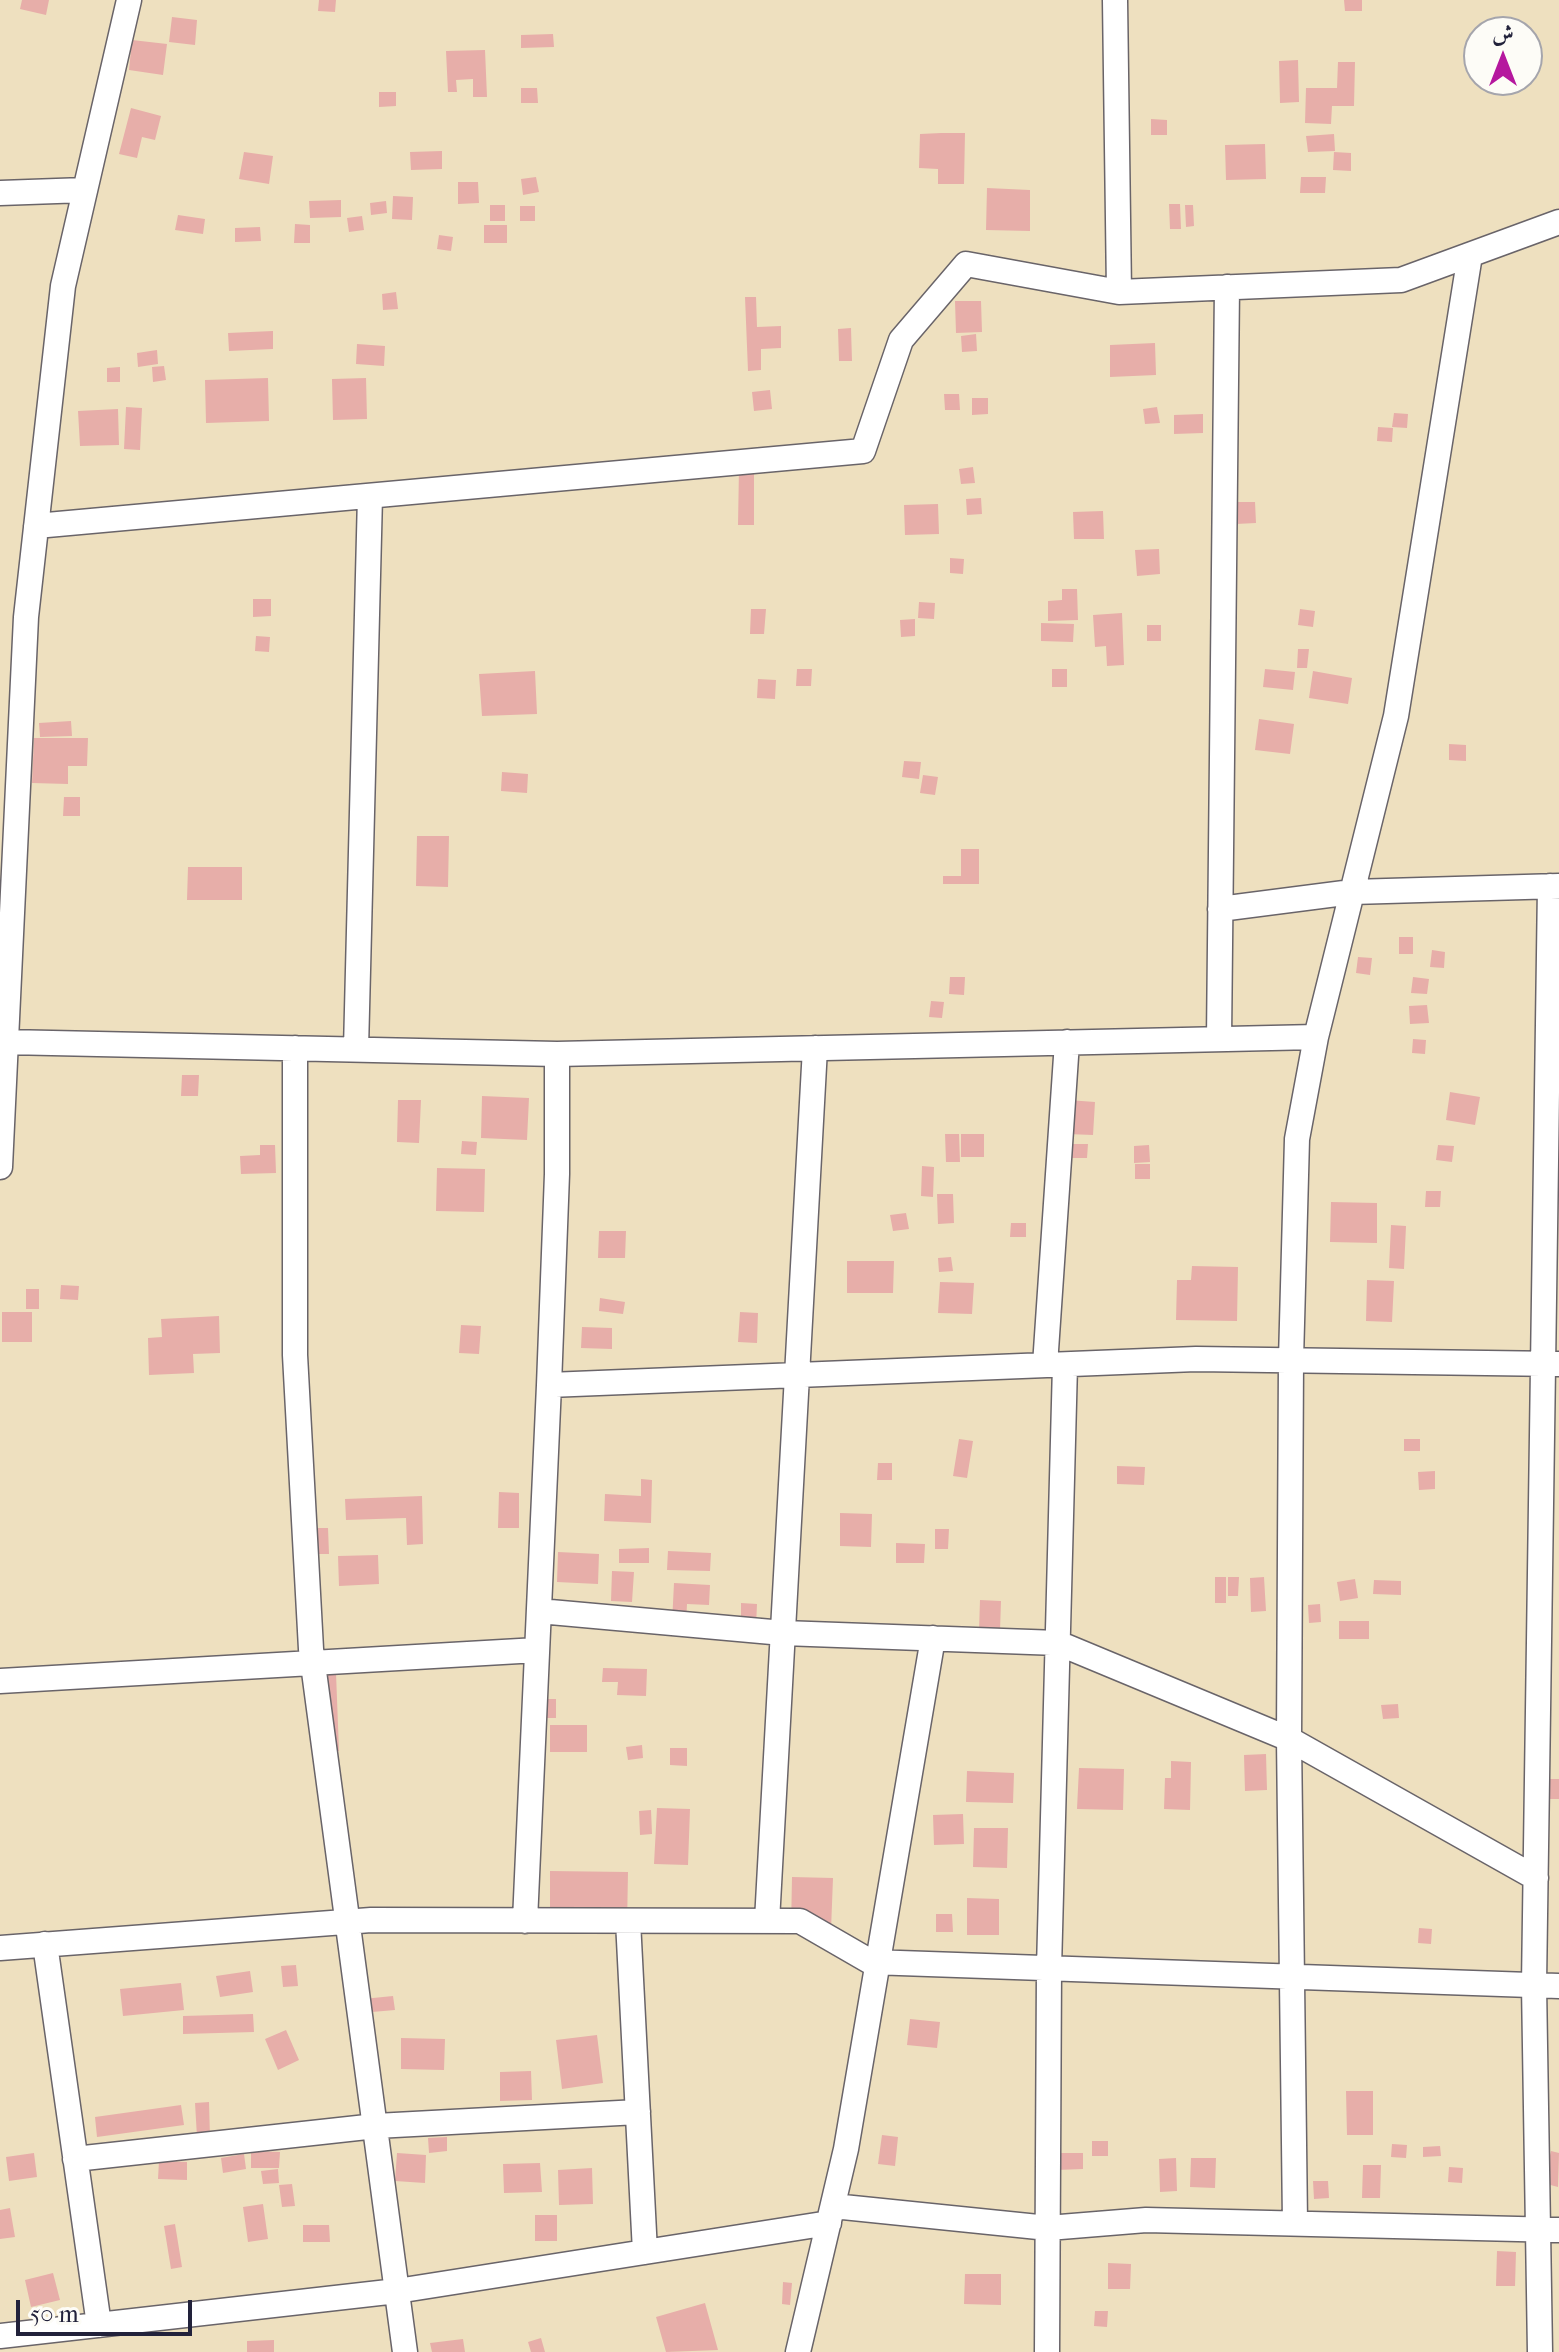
<!DOCTYPE html>
<meta charset="utf-8">
<style>
body{margin:0}
#map{position:relative;width:1559px;height:2352px;overflow:hidden;background:#eee0bf;font-family:"IM FELL French Canon",Amiri,serif}
canvas{display:block}
.north{position:absolute;left:1463px;top:16px;width:80px;height:80px;box-sizing:border-box;background:#fdfcf7;border:2px solid #a5a5ac;border-radius:50%;rotate:0deg;font-size:22px;font-weight:700;line-height:32px;text-align:center;color:#22223b}
.north::after{content:'';display:block;margin:auto;width:28px;height:36px;background:#b5179e;clip-path:polygon(50% 0,100% 100%,50% 72%,0 100%)}
.scale{position:absolute;left:16px;top:2300px;width:176px;height:36px;box-sizing:border-box;border:4px solid #22223b;border-top:0;padding-left:10px;font-size:24px;line-height:28px;white-space:nowrap;color:#22223b;-webkit-text-stroke:6px #fdfcf7;paint-order:stroke}
</style>
<div id="map">
<canvas width="1559" height="2352"></canvas>
<div class="north">ش</div>
<div class="scale">50 m</div>
</div>
<script>
const ctx = document.querySelector('canvas').getContext('2d');
ctx.lineJoin = 'round';
function fill(path, color) { ctx.fillStyle = color; ctx.fill(path, 'evenodd'); }
const shape = rows => new Path2D(rows.map(r => 'M' + r).join(''));
function strokePath(path, color, width, dash) { ctx.strokeStyle = color; ctx.lineWidth = width; ctx.lineCap = dash ? 'butt' : 'round'; ctx.setLineDash(dash || []); ctx.stroke(path); }
fill(shape([
 [22,0,49,0,46,15,20,9],
 [319,0,336,0,335,12,318,11],
 [1344,0,1362,0,1362,11,1345,11],
 [172,17,197,20,195,45,169,42],
 [553,34,554,47,521,48,521,35],
 [132,40,167,44,163,75,129,70],
 [485,50,487,97,473,97,473,79,456,80,457,92,448,92,446,51],
 [1298,60,1299,102,1280,103,1279,61],
 [1338,62,1355,62,1354,106,1332,106,1331,124,1305,123,1306,88,1337,88],
 [521,88,537,88,538,103,521,103],
 [379,92,396,92,396,106,379,107],
 [131,108,161,116,155,140,142,137,137,158,119,154],
 [1151,119,1167,120,1167,135,1151,135],
 [941,133,965,133,964,184,938,184,938,169,919,168,920,134],
 [1334,134,1335,151,1308,152,1306,136],
 [1265,144,1266,179,1226,180,1225,145],
 [442,151,442,169,411,170,410,152],
 [244,152,273,156,269,184,239,179],
 [1334,152,1351,153,1351,171,1333,170],
 [536,177,539,192,523,195,521,179],
 [1301,177,1326,177,1325,193,1300,193],
 [458,182,478,182,479,203,458,204],
 [987,188,1030,190,1030,231,986,230],
 [393,196,413,197,412,220,392,219],
 [341,200,341,217,310,218,309,201],
 [386,201,387,213,371,215,370,203],
 [1169,204,1180,204,1181,229,1170,229],
 [490,205,505,205,505,221,490,221],
 [1185,205,1193,205,1194,226,1186,227],
 [520,206,535,206,535,221,520,221],
 [178,215,205,219,203,234,175,230],
 [362,216,364,230,349,232,347,218],
 [295,224,310,225,310,243,294,243],
 [484,225,507,225,507,243,484,243],
 [260,227,261,241,235,242,235,228],
 [439,235,453,237,451,251,437,249],
 [396,292,398,309,383,310,382,294],
 [745,297,756,297,757,327,781,326,781,348,761,349,761,370,748,371],
 [955,301,981,301,982,332,956,333],
 [851,328,852,361,839,361,838,329],
 [273,331,273,349,229,351,228,333],
 [976,334,977,351,962,352,961,336],
 [1155,343,1156,375,1110,377,1110,345],
 [357,344,385,346,384,366,356,364],
 [157,350,158,364,138,367,137,353],
 [164,366,166,380,153,382,152,367],
 [120,367,120,382,107,382,107,368],
 [268,378,269,421,206,423,205,380],
 [366,378,367,419,333,420,332,379],
 [770,390,772,409,754,411,752,392],
 [944,394,959,394,960,410,945,410],
 [972,398,988,398,988,414,972,415],
 [126,407,142,408,140,450,124,449],
 [1157,407,1160,423,1145,424,1143,409],
 [118,409,119,445,80,446,78,411],
 [1394,413,1408,414,1407,428,1392,427],
 [1203,414,1203,433,1174,434,1174,415],
 [1378,427,1393,428,1392,442,1377,441],
 [973,467,975,483,961,484,959,469],
 [739,468,754,468,754,525,738,525],
 [981,498,982,514,967,515,966,499],
 [1236,502,1255,502,1256,523,1236,524],
 [938,504,939,534,905,535,904,505],
 [1103,511,1104,539,1074,539,1073,512],
 [1159,549,1160,574,1137,576,1135,550],
 [950,558,964,559,963,574,950,573],
 [1062,589,1077,589,1078,620,1048,621,1048,601,1062,600],
 [253,599,271,599,271,616,253,617],
 [919,602,935,603,934,619,918,618],
 [751,609,766,609,764,634,750,634],
 [1300,609,1315,611,1313,627,1298,625],
 [1122,613,1124,665,1107,666,1106,646,1095,647,1093,615],
 [915,619,915,636,901,637,900,620],
 [1041,623,1074,624,1073,642,1041,641],
 [1147,625,1161,625,1161,641,1147,641],
 [256,636,270,637,269,652,255,651],
 [1298,649,1309,649,1307,668,1297,668],
 [797,669,812,669,811,686,796,686],
 [1052,669,1067,669,1067,687,1052,687],
 [1265,669,1295,672,1293,690,1263,687],
 [535,671,537,714,482,716,479,674],
 [1313,671,1352,678,1348,704,1309,698],
 [758,679,776,680,775,699,757,698],
 [1259,719,1294,724,1290,754,1255,750],
 [71,721,72,736,40,737,39,723],
 [34,738,88,738,87,766,68,766,68,784,32,783],
 [1449,744,1466,745,1466,761,1449,760],
 [904,761,921,762,919,779,902,777],
 [502,772,528,774,527,793,501,791],
 [923,775,938,777,935,795,920,793],
 [64,797,80,797,80,816,63,816],
 [417,836,449,836,448,887,416,886],
 [961,849,979,849,979,884,943,884,943,876,961,876],
 [188,867,242,867,242,900,187,900],
 [1399,937,1413,937,1413,954,1399,954],
 [1432,950,1445,952,1444,968,1430,967],
 [1358,957,1372,958,1370,975,1356,973],
 [950,977,965,977,964,995,949,994],
 [1413,977,1429,979,1427,994,1411,993],
 [931,1001,944,1002,942,1018,929,1017],
 [1427,1005,1429,1023,1410,1024,1409,1006],
 [1413,1039,1426,1040,1425,1054,1412,1053],
 [182,1075,199,1075,198,1096,181,1096],
 [1450,1092,1480,1097,1475,1125,1446,1120],
 [482,1096,529,1098,527,1140,481,1138],
 [398,1100,421,1100,419,1143,397,1142],
 [1068,1100,1095,1102,1093,1135,1067,1134],
 [945,1134,959,1134,960,1162,946,1162],
 [961,1134,984,1134,984,1157,961,1157],
 [462,1141,477,1142,476,1155,461,1154],
 [1061,1144,1088,1144,1087,1158,1061,1158],
 [260,1145,275,1145,276,1173,241,1174,240,1156,260,1155],
 [1149,1145,1150,1162,1134,1163,1134,1146],
 [1438,1145,1454,1146,1452,1162,1436,1160],
 [1135,1164,1150,1164,1150,1179,1135,1179],
 [922,1166,934,1167,933,1197,921,1196],
 [437,1168,485,1169,484,1212,436,1211],
 [1426,1191,1441,1191,1440,1207,1425,1207],
 [937,1194,953,1194,954,1223,938,1224],
 [1331,1202,1377,1203,1377,1243,1330,1242],
 [906,1213,909,1229,893,1231,890,1215],
 [1011,1223,1026,1223,1026,1237,1010,1237],
 [1391,1225,1406,1226,1404,1269,1389,1268],
 [599,1231,626,1231,625,1258,598,1258],
 [951,1257,953,1271,939,1272,938,1258],
 [847,1261,894,1261,893,1293,847,1293],
 [1192,1266,1238,1267,1237,1321,1176,1320,1177,1280,1191,1280],
 [1367,1280,1394,1281,1392,1322,1366,1321],
 [940,1282,974,1283,972,1314,938,1313],
 [61,1285,79,1286,78,1300,60,1299],
 [26,1289,39,1289,39,1309,26,1309],
 [600,1298,625,1302,623,1314,599,1311],
 [2,1312,32,1312,32,1342,2,1342],
 [740,1312,758,1313,757,1343,738,1342],
 [219,1316,220,1353,193,1354,194,1373,149,1375,148,1338,162,1337,161,1319],
 [461,1325,481,1326,479,1354,459,1353],
 [582,1327,612,1328,612,1349,581,1348],
 [959,1439,973,1441,967,1478,953,1476],
 [1404,1439,1420,1439,1420,1451,1404,1451],
 [878,1463,892,1463,892,1480,877,1480],
 [1117,1466,1145,1467,1144,1485,1117,1484],
 [1435,1471,1435,1489,1419,1490,1418,1472],
 [641,1479,652,1480,651,1523,604,1521,605,1494,641,1496],
 [499,1492,519,1493,519,1528,498,1528],
 [422,1496,423,1544,407,1545,406,1518,346,1520,345,1499],
 [840,1513,872,1514,871,1547,840,1546],
 [302,1528,328,1528,329,1554,303,1554],
 [935,1529,949,1529,948,1549,935,1549],
 [896,1543,925,1544,924,1563,896,1563],
 [649,1548,649,1563,619,1563,619,1549],
 [668,1551,711,1553,710,1571,667,1570],
 [558,1552,599,1554,598,1584,557,1582],
 [378,1555,379,1584,339,1586,338,1556],
 [612,1571,634,1572,632,1602,611,1601],
 [1215,1577,1226,1577,1226,1603,1215,1603],
 [1228,1577,1239,1577,1238,1596,1228,1596],
 [1264,1577,1266,1611,1251,1612,1250,1578],
 [1355,1579,1358,1598,1340,1601,1337,1582],
 [1374,1580,1401,1581,1401,1595,1373,1594],
 [674,1583,710,1585,709,1605,687,1604,686,1624,672,1623],
 [980,1600,1001,1601,1000,1631,979,1631],
 [741,1603,757,1604,756,1627,741,1627],
 [1320,1604,1321,1622,1309,1623,1308,1605],
 [1339,1621,1369,1621,1369,1639,1339,1639],
 [603,1668,647,1669,646,1696,617,1695,618,1682,602,1682],
 [336,1673,339,1751,323,1752,320,1674],
 [530,1699,556,1699,556,1718,530,1718],
 [1398,1704,1399,1718,1383,1719,1381,1705],
 [550,1725,587,1725,587,1752,550,1752],
 [642,1745,643,1758,628,1760,626,1747],
 [670,1748,687,1748,687,1766,670,1765],
 [1266,1754,1267,1790,1245,1791,1244,1755],
 [1171,1761,1191,1762,1190,1810,1164,1809,1165,1778,1171,1778],
 [1079,1768,1124,1769,1123,1810,1077,1809],
 [967,1771,1014,1773,1013,1803,966,1802],
 [1550,1779,1559,1779,1559,1799,1549,1799],
 [657,1808,690,1809,688,1865,654,1864],
 [651,1810,652,1834,640,1835,639,1811],
 [963,1814,964,1844,934,1845,933,1815],
 [974,1828,1008,1828,1007,1868,973,1867],
 [550,1871,628,1872,627,1926,550,1918],
 [792,1877,833,1878,831,1930,791,1929],
 [967,1898,999,1899,999,1935,967,1935],
 [936,1914,952,1914,953,1932,936,1932],
 [1419,1928,1432,1929,1431,1944,1418,1943],
 [296,1965,298,1986,283,1987,281,1966],
 [250,1971,253,1992,220,1997,216,1976],
 [181,1983,184,2010,123,2016,120,1989],
 [393,1996,395,2010,372,2012,363,1999],
 [253,2014,254,2032,183,2034,183,2016],
 [910,2019,940,2022,937,2048,907,2045],
 [286,2030,299,2060,278,2070,265,2039],
 [597,2035,603,2083,562,2089,556,2040],
 [401,2038,445,2039,444,2070,401,2069],
 [531,2071,532,2100,500,2101,500,2072],
 [1346,2091,1373,2091,1373,2135,1347,2135],
 [209,2102,210,2137,197,2137,195,2103],
 [181,2105,184,2125,97,2137,95,2117],
 [882,2135,898,2137,895,2166,878,2164],
 [447,2137,447,2151,429,2153,428,2138],
 [1092,2141,1108,2141,1108,2156,1092,2156],
 [1392,2144,1407,2145,1406,2158,1391,2157],
 [1440,2146,1441,2156,1423,2157,1423,2147],
 [251,2151,280,2152,279,2168,251,2168],
 [1551,2151,1559,2153,1558,2187,1543,2183],
 [34,2153,37,2177,9,2181,6,2157],
 [397,2153,426,2155,425,2183,395,2181],
 [1056,2153,1083,2153,1083,2169,1056,2170],
 [244,2154,246,2169,223,2173,221,2158],
 [1176,2158,1177,2191,1160,2192,1159,2159],
 [1191,2158,1216,2158,1215,2188,1190,2187],
 [159,2161,187,2162,187,2180,158,2179],
 [540,2163,542,2192,504,2193,503,2164],
 [1363,2165,1381,2165,1380,2198,1362,2198],
 [1449,2167,1463,2168,1462,2183,1448,2182],
 [592,2168,593,2204,559,2205,558,2170],
 [278,2169,279,2183,263,2184,261,2171],
 [1313,2181,1328,2181,1329,2198,1314,2199],
 [292,2184,295,2206,282,2207,279,2185],
 [263,2204,268,2239,248,2242,243,2207],
 [10,2208,15,2237,0,2239,0,2210],
 [535,2215,557,2215,557,2241,535,2241],
 [175,2224,182,2267,171,2269,164,2226],
 [303,2225,329,2225,330,2242,303,2242],
 [1497,2251,1516,2252,1515,2286,1496,2286],
 [1108,2263,1131,2264,1130,2289,1108,2289],
 [53,2273,60,2300,31,2307,25,2280],
 [965,2274,1001,2274,1001,2305,964,2304],
 [783,2282,792,2283,790,2305,782,2304],
 [705,2303,718,2350,666,2352,656,2317],
 [1095,2311,1108,2311,1107,2327,1094,2326],
 [541,2338,545,2352,531,2352,528,2342],
 [463,2339,465,2352,432,2352,430,2343],
 [274,2340,274,2352,247,2352,247,2341]
]), '#e7aea9');
const minor = shape([
 [1115,0,1119,292],
 [0,193,85,190],
 [36,526,863,451,901,340,966,264,1119,292,1401,280,1559,222],
 [1220,909,1352,892,1559,886],
 [1219,1039,1227,287],
 [6,1042,557,1054,1316,1037,1396,716,1470,255],
 [295,1048,295,1355,311,1649,405,2352],
 [356,1049,370,496],
 [557,1054,557,1174,549,1385,1196,1359,1559,1364],
 [0,1167,26,617,63,286,129,0],
 [1045,1365,1067,1042],
 [539,1611,783,1633,1058,1643,1289,1739,1536,1878],
 [0,1681,537,1650],
 [525,1921,549,1385],
 [628,1921,645,2252],
 [767,1921,815,1048],
 [45,1944,99,2325],
 [0,1948,371,1920,800,1921,871,1962,1559,1986],
 [75,2159,376,2126,638,2112],
 [833,2206,1048,2228,1146,2220,1559,2230],
 [1295,2223,1289,1739,1291,1360,1297,1139,1316,1037],
 [0,2336,397,2291,829,2223],
 [798,2352,846,2149,933,1638],
 [1047,2352,1049,1969,1065,1365],
 [1540,2352,1534,1985,1550,886]
]);
strokePath(minor, '#696469', 27);
strokePath(minor, '#fff', 24);
</script>
